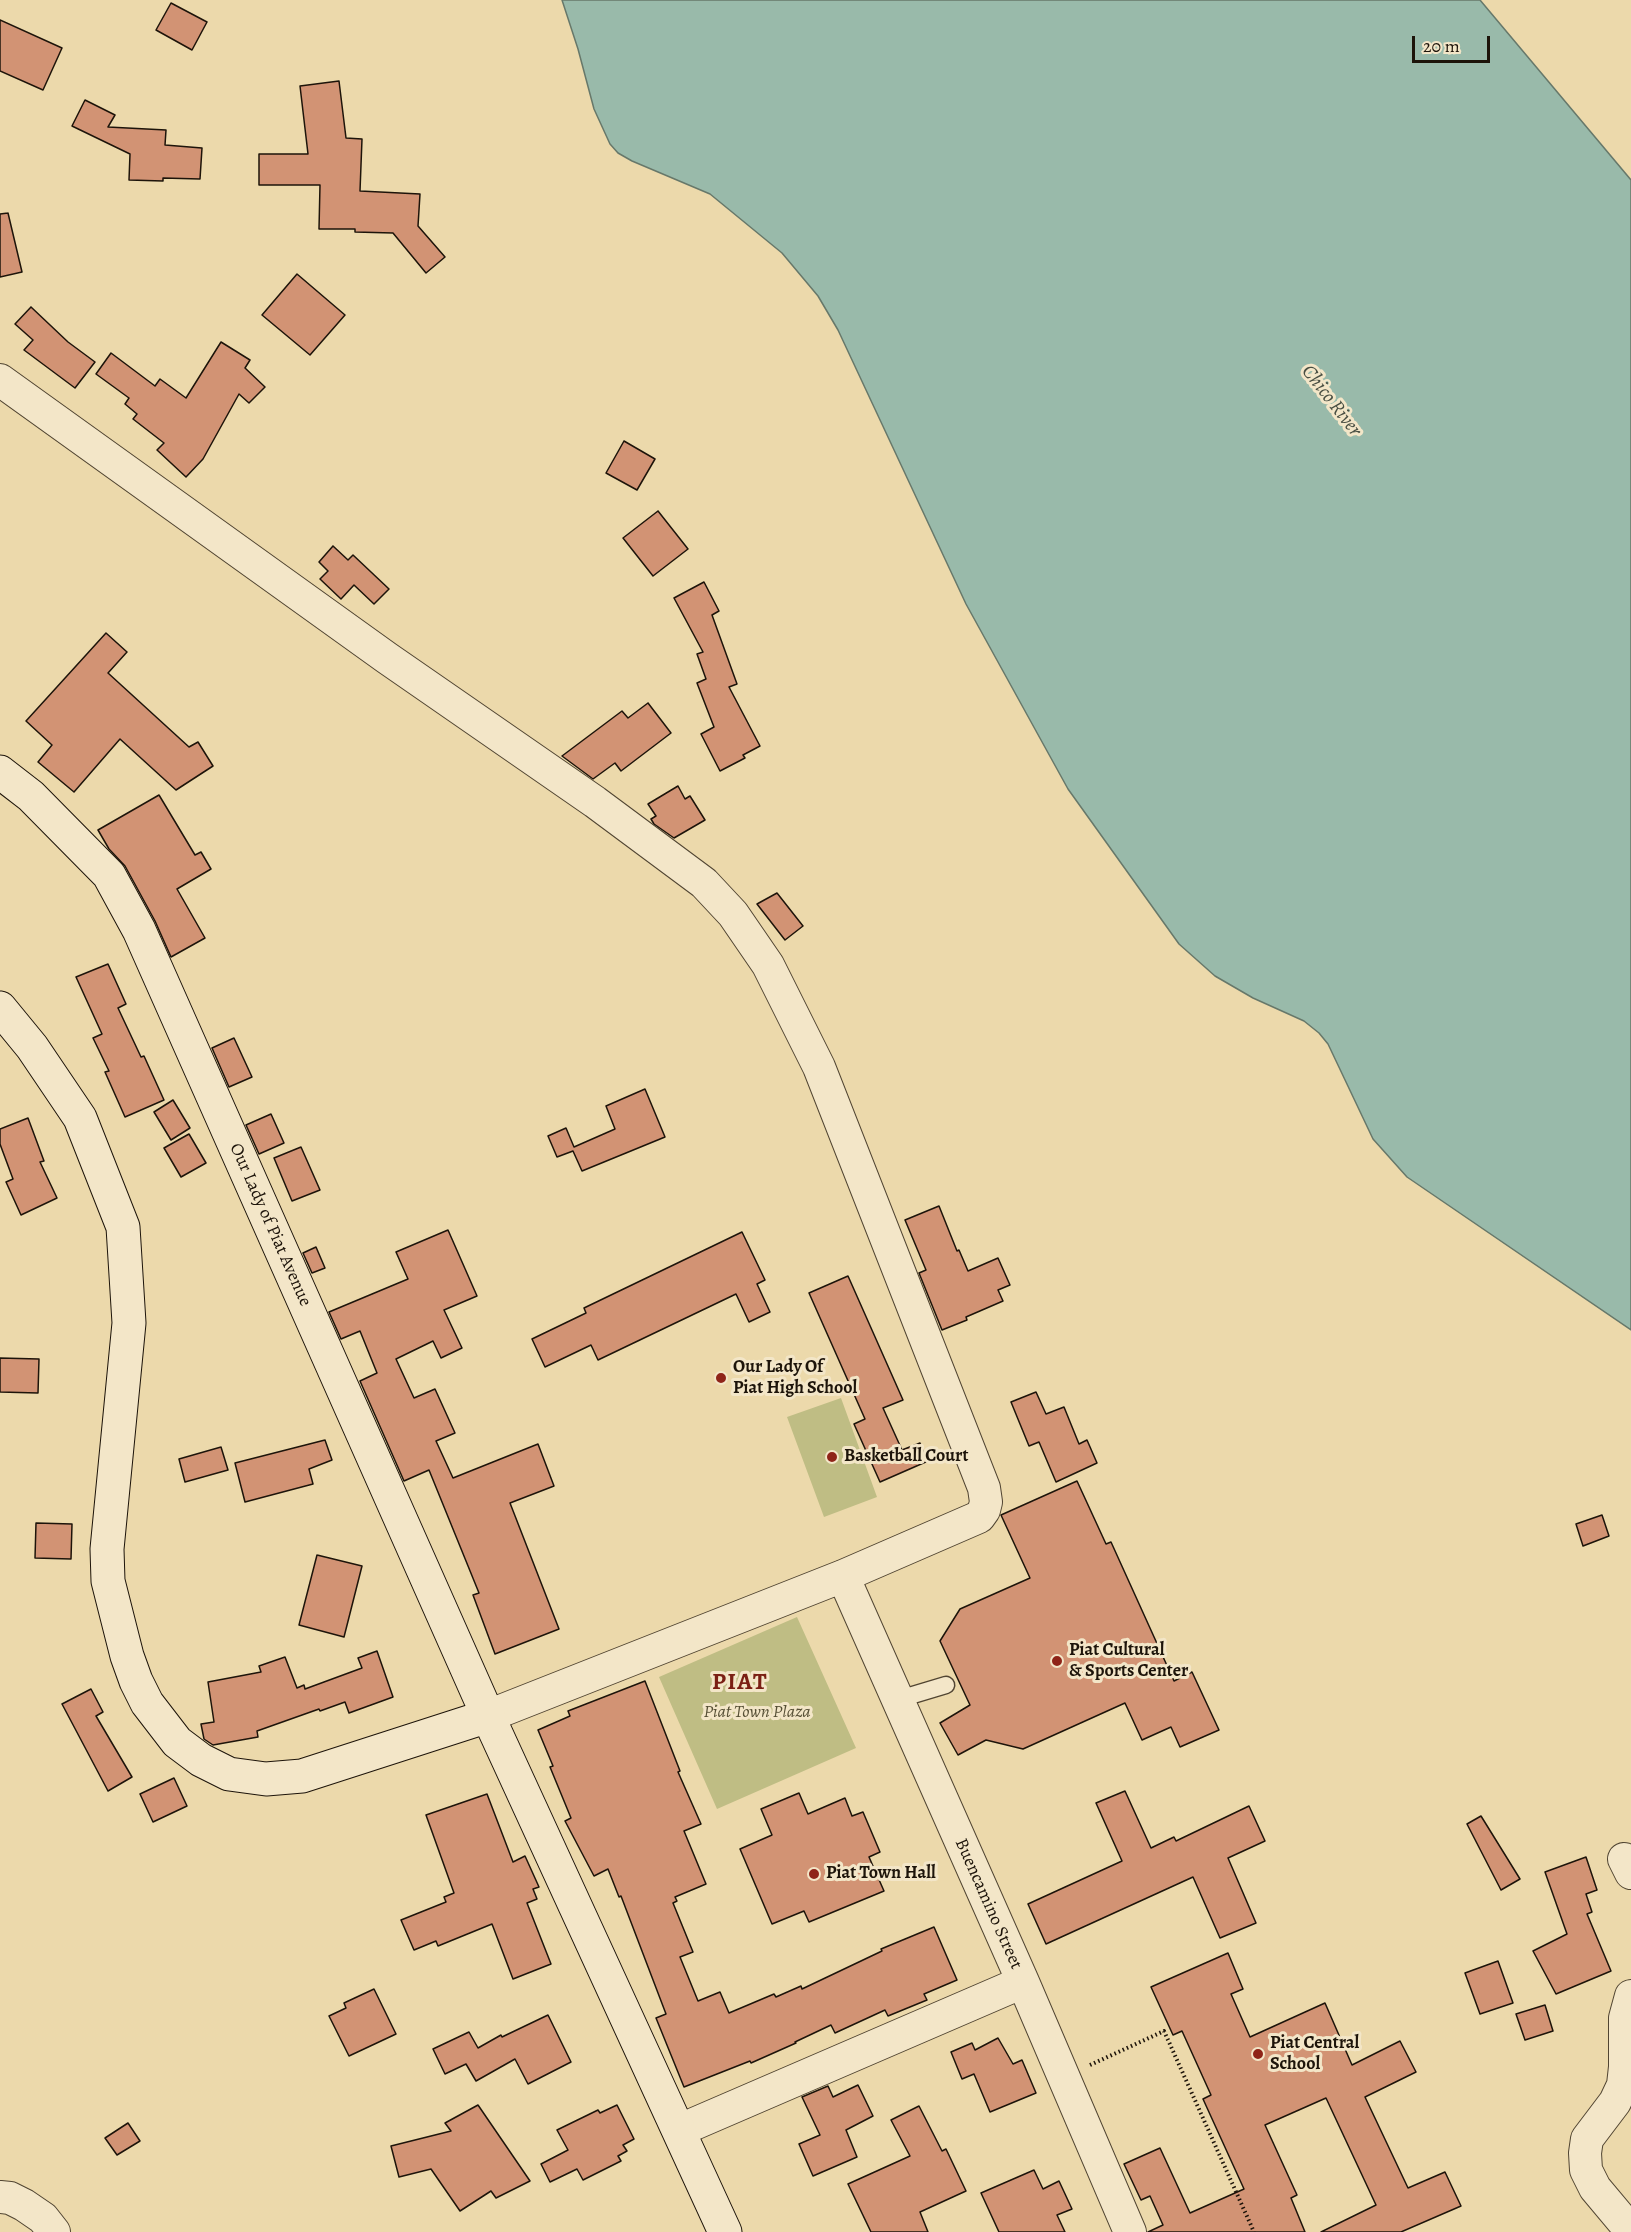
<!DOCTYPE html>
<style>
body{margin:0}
#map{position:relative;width:1631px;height:2232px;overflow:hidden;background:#ecd9ab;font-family:Alegreya,serif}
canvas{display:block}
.scale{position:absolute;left:1412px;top:36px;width:78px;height:27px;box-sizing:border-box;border:3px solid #1d140a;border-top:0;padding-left:8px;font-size:18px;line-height:21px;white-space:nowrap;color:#1d140a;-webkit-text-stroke:4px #f3e6c8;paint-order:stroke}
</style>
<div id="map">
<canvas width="1631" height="2232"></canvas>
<div class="scale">20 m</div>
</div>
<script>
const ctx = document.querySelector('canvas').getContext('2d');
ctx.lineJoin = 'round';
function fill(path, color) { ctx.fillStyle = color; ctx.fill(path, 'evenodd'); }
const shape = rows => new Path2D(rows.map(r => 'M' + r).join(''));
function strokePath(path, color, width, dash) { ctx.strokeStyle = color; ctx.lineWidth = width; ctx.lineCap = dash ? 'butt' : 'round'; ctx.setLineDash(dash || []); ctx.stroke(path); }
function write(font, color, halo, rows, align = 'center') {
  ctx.font = font + ' Alegreya,serif'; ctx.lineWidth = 6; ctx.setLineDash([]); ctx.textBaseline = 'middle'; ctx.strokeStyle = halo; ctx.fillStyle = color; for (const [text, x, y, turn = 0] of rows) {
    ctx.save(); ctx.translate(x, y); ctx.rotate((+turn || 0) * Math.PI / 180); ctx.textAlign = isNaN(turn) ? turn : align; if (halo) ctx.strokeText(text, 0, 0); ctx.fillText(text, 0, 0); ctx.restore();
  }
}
fill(shape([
 [841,1398,877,1497,824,1517,787,1417],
 [797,1617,856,1748,717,1809,659,1677]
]), '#bfbd84');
const water = shape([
 [562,0,1480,0,1631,180,1631,1330,1407,1177,1373,1139,1328,1044,1319,1033,1304,1021,1253,998,1215,976,1179,944,1068,789,966,604,838,330,818,296,782,253,710,194,632,161,618,153,610,144,594,109,578,49,562,0]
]);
fill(water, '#99baaa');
strokePath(water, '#67786a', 1.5);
const building = shape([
 [171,3,207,22,192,50,156,30,171,3],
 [0,20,62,48,43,90,0,71,0,20],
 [339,81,346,138,362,139,360,191,420,194,418,226,445,257,426,273,393,233,355,232,355,229,319,229,320,185,259,185,259,154,308,154,300,86,339,81],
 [85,100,115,115,108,127,166,130,165,145,202,148,200,179,163,178,163,181,129,180,130,154,72,126,85,100],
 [8,213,22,272,0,277,0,214,8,213],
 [297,274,345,315,310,355,262,315,297,274],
 [31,307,68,342,95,362,75,388,24,350,33,340,15,324,31,307],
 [221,342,250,360,245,368,265,387,249,403,239,394,203,459,186,477,157,450,164,443,133,419,137,414,125,404,129,398,96,374,111,353,155,386,160,379,186,398,221,342],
 [624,441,655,459,637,490,606,473,624,441],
 [658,511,688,549,653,576,623,538,658,511],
 [333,546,348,560,353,555,389,589,374,604,354,585,341,599,320,579,328,571,319,562,333,546],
 [704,582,719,611,712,615,737,684,729,687,760,746,743,755,745,758,720,771,701,734,714,727,697,683,706,679,697,654,703,652,674,598,704,582],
 [106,633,127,652,108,673,189,747,198,742,213,766,176,790,120,739,74,792,38,762,52,745,26,721,106,633],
 [648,703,671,733,621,771,615,763,593,779,562,756,622,711,628,718,648,703],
 [678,786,685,799,690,796,705,820,674,838,654,824,651,819,656,816,648,804,678,786],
 [159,795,195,855,201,852,211,869,177,889,205,938,171,957,155,921,125,866,109,849,98,830,159,795],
 [777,893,803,926,785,940,757,904,777,893],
 [108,964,126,1004,118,1008,141,1057,144,1056,164,1100,125,1117,105,1072,109,1071,93,1038,102,1034,76,977,108,964],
 [234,1038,252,1077,229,1087,212,1048,234,1038],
 [645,1089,665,1137,582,1171,573,1151,557,1157,548,1136,566,1128,574,1147,615,1129,606,1106,645,1089],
 [173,1100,190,1128,171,1140,154,1112,173,1100],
 [271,1114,284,1143,259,1154,246,1125,271,1114],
 [28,1118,44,1161,40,1162,57,1198,21,1215,6,1182,13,1179,0,1144,0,1129,28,1118],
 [189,1134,206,1163,181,1177,164,1148,189,1134],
 [301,1147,320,1190,292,1201,274,1158,301,1147],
 [939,1206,957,1251,959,1250,968,1271,998,1258,1010,1285,998,1290,1003,1301,966,1317,967,1320,942,1330,919,1273,926,1270,905,1220,939,1206],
 [448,1230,477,1296,444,1310,462,1348,441,1358,433,1341,396,1359,414,1398,435,1389,455,1433,436,1441,453,1478,538,1444,554,1486,510,1503,559,1629,495,1654,473,1595,479,1593,429,1470,404,1481,360,1381,377,1373,360,1331,341,1339,329,1312,408,1279,396,1252,448,1230],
 [742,1232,765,1280,757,1284,770,1312,749,1322,736,1294,598,1360,591,1345,545,1367,532,1339,586,1313,584,1308,742,1232],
 [316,1247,325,1268,312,1273,303,1253,316,1247],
 [848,1276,903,1400,883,1408,902,1450,920,1443,928,1461,880,1482,854,1424,865,1419,809,1293,848,1276],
 [0,1358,39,1359,38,1393,0,1392,0,1358],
 [1036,1392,1046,1414,1064,1407,1079,1444,1087,1440,1097,1463,1056,1482,1039,1442,1029,1446,1011,1402,1036,1392],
 [325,1440,332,1460,309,1469,313,1484,245,1502,235,1463,325,1440],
 [221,1447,228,1470,185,1482,179,1459,221,1447],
 [1077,1481,1106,1544,1111,1542,1174,1681,1192,1672,1219,1730,1180,1747,1171,1727,1142,1740,1125,1703,1023,1749,986,1740,958,1755,940,1723,970,1705,940,1641,960,1609,1030,1578,1001,1515,1077,1481],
 [1602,1515,1609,1536,1583,1546,1576,1524,1602,1515],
 [36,1523,72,1524,71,1559,35,1558,36,1523],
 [317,1555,362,1566,344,1637,299,1625,317,1555],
 [377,1651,393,1697,349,1713,345,1702,320,1711,319,1709,257,1731,258,1737,213,1745,204,1739,201,1724,214,1722,208,1682,261,1672,259,1666,285,1657,297,1688,304,1685,305,1689,362,1668,358,1658,377,1651],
 [645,1681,680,1771,678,1772,701,1824,684,1831,706,1884,675,1897,677,1901,673,1903,693,1952,680,1957,698,2001,720,1992,729,2013,774,1994,776,1997,801,1986,802,1989,882,1951,881,1949,934,1927,957,1980,924,1994,927,2000,888,2016,885,2010,835,2033,831,2025,795,2042,796,2043,751,2063,750,2061,684,2087,656,2018,666,2014,621,1896,619,1897,608,1869,594,1876,565,1821,571,1818,550,1767,553,1766,538,1730,570,1716,568,1711,645,1681],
 [91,1689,103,1712,96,1716,132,1777,108,1791,62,1704,91,1689],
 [174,1778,187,1806,153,1822,140,1794,174,1778],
 [1125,1791,1151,1848,1174,1837,1176,1841,1249,1806,1265,1841,1228,1858,1256,1923,1220,1938,1193,1877,1046,1944,1028,1904,1122,1861,1096,1803,1125,1791],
 [799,1793,808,1814,845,1798,852,1816,863,1812,880,1852,869,1857,884,1891,809,1922,804,1911,772,1924,740,1849,772,1835,761,1809,799,1793],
 [487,1794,513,1862,525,1856,539,1887,533,1889,537,1899,527,1903,551,1964,513,1979,492,1924,438,1946,436,1941,414,1950,401,1920,446,1902,444,1897,454,1893,426,1815,487,1794],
 [1481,1816,1520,1879,1501,1890,1467,1824,1481,1816],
 [1586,1857,1597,1890,1586,1894,1592,1912,1587,1914,1611,1971,1556,1994,1533,1951,1567,1934,1545,1872,1586,1857],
 [1228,1953,1243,1989,1231,1994,1250,2037,1325,2003,1352,2065,1400,2041,1416,2072,1365,2097,1408,2188,1445,2172,1461,2206,1401,2232,1321,2232,1376,2205,1326,2098,1265,2125,1297,2195,1291,2198,1305,2232,1148,2232,1163,2225,1150,2196,1141,2200,1124,2164,1160,2148,1190,2213,1244,2189,1203,2099,1211,2095,1182,2031,1173,2035,1151,1987,1228,1953],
 [1498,1961,1513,2003,1480,2014,1465,1973,1498,1961],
 [374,1989,396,2034,349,2056,329,2016,346,2008,344,2003,374,1989],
 [1545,2005,1553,2031,1525,2040,1516,2014,1545,2005],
 [548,2015,571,2062,528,2084,515,2059,476,2081,466,2064,445,2074,433,2049,469,2032,478,2048,501,2035,502,2037,548,2015],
 [998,2038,1013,2064,1022,2060,1036,2093,990,2112,974,2074,962,2079,951,2052,972,2043,975,2050,998,2038],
 [858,2085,873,2116,846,2130,857,2157,813,2176,799,2144,820,2135,802,2097,828,2086,833,2097,858,2085],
 [478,2105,530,2181,496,2198,491,2191,460,2211,431,2169,399,2177,391,2146,451,2131,445,2123,478,2105],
 [617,2105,634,2139,623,2145,627,2151,618,2156,621,2161,583,2180,577,2169,550,2182,541,2164,568,2150,557,2130,598,2110,600,2113,617,2105],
 [919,2106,942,2151,946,2149,966,2191,920,2212,928,2232,871,2232,848,2184,910,2156,891,2120,919,2106],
 [128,2123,140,2141,117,2155,105,2138,128,2123],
 [1034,2170,1043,2189,1059,2181,1072,2209,1057,2215,1065,2232,999,2232,981,2193,1034,2170]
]);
fill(building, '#d29374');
strokePath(building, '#1d140a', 1.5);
const lane = shape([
 [896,1700,946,1685]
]);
const street = shape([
 [0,380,387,658,595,802,704,883,733,914,768,965,819,1067,984,1488,986,1502,984,1510,979,1517,843,1576,488,1716],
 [843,1576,1023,1982,1130,2232],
 [1624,1859,1631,1873],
 [1631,1996,1625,2018,1625,2067,1623,2085,1615,2102,1587,2139,1585,2153,1586,2170,1595,2188,1631,2231],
 [680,2130,1023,1982],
 [0,2197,10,2198,24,2205,43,2218,54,2232]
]);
const secondary = shape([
 [0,772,31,796,109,875,139,930,488,1716,725,2232],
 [0,1008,32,1047,80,1118,123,1227,129,1323,107,1549,108,1581,127,1656,136,1681,147,1703,177,1742,201,1760,229,1774,266,1779,302,1776,488,1716]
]);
strokePath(lane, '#514532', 19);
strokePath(street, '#514532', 34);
strokePath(secondary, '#1d140a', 35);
strokePath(shape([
 [1090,2065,1164,2031,1254,2232]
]), '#1d140a', 4, [1.5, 3]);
strokePath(lane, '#f3e6c8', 16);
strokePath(street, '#f3e6c8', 32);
strokePath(secondary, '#f3e6c8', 33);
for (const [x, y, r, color] of [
 [721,1378,6,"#8f2418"],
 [832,1457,6,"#8f2418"],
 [1057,1661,6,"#8f2418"],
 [814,1874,6,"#8f2418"],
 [1258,2054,6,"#8f2418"]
]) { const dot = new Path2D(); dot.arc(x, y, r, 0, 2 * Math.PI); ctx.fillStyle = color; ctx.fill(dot); strokePath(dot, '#f3e6c8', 2); }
write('18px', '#1d140a', '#f3e6c8', [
 ["Our Lady of Piat Avenue",270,1225,66],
 ["Buencamino Street",988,1904,66]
]);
write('bold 18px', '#1d140a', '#f3e6c8', [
 ["Our Lady Of",733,1368],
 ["Piat High School",733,1389],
 ["Basketball Court",844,1457],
 ["Piat Cultural",1069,1651],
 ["& Sports Center",1069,1672],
 ["Piat Town Hall",826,1874],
 ["Piat Central",1270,2044],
 ["School",1270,2065]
], 'left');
write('italic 18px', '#564f35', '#f3e6c8', [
 ["Piat Town Plaza",757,1713]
]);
write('italic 20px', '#484e42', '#f3e6c8', [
 ["Chico River",1331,401,52]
]);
ctx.letterSpacing = '1.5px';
write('bold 24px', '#7a1f14', '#f3e6c8', [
 ["PIAT",740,1683]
]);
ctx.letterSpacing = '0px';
</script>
